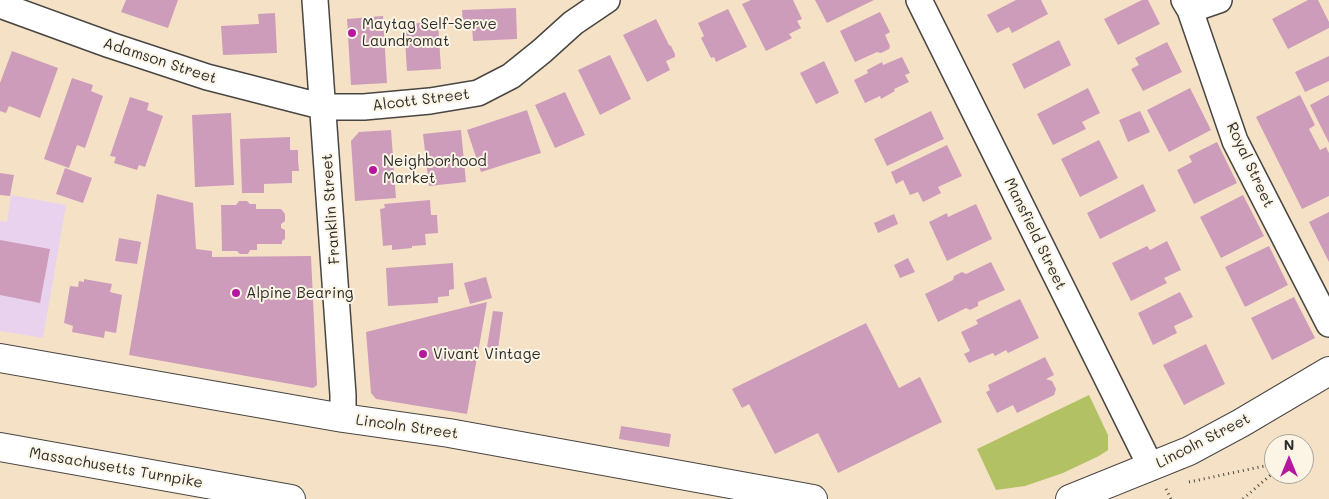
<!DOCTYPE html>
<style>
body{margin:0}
#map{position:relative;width:1329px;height:499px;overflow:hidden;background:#f5e2c6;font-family:Mali,sans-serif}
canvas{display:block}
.north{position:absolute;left:1264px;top:434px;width:50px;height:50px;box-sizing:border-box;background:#fcf5e5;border:1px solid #a8a49b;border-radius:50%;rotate:0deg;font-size:14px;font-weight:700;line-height:20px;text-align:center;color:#2b2b2b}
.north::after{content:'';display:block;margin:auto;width:18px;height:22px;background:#b5179e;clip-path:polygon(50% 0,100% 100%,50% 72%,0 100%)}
</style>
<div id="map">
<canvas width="1329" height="499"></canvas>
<div class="north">N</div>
</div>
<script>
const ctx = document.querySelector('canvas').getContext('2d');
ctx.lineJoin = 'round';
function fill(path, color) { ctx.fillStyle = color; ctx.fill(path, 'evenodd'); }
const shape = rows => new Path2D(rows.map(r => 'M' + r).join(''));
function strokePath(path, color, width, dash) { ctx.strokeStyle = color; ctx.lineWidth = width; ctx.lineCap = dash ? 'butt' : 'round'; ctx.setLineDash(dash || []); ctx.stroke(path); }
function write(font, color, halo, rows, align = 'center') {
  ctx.font = font + ' Mali,sans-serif'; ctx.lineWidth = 4; ctx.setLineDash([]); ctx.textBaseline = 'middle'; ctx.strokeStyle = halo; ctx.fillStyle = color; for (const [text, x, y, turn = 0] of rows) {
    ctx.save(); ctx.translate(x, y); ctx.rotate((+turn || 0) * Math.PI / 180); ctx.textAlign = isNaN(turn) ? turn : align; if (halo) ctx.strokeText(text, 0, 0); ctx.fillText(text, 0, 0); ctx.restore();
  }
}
fill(shape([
 [11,195,66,205,43,338,0,331,0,221,7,222]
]), '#e9d2ed');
fill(shape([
 [1089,395,1108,435,1108,450,1099,456,1063,473,1025,486,996,490,977,449]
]), '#b1c163');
fill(shape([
 [126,0,178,0,168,28,121,12],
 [751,0,793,0,802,19,797,21,801,28,789,34,792,38,766,51,742,4],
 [815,0,874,0,827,23],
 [1016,0,1041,0,1048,14,1012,33,1009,27,997,33,987,15],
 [1142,0,1148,0,1160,24,1118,45,1104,19],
 [1308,0,1318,0,1329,22,1329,28,1288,49,1272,19],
 [516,8,517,39,473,41,472,26,463,26,462,10],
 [728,9,747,47,716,62,714,57,711,58,701,38,704,36,698,23],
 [880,12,890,32,885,35,890,46,889,49,881,53,877,52,855,62,840,31],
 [275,13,277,53,223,55,221,26,259,24,258,14],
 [383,16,387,83,351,85,347,19],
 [656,19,669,45,671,46,675,54,675,57,666,61,670,70,647,82,623,35],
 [438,22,441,69,407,71,404,24],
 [1059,40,1071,65,1024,89,1012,64],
 [1167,42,1182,72,1143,91,1131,69,1139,65,1135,58],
 [12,51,58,68,40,118,9,106,6,113,0,111,0,83],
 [610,55,631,99,600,115,578,70],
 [1329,56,1329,81,1305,92,1295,72],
 [902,57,910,73,905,75,909,82,894,89,895,91,881,99,880,96,865,103,854,80,868,73,867,70,882,62,883,65],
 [824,61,839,93,816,104,800,73],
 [72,78,93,85,91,91,103,96,85,148,77,145,69,168,44,159],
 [1088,88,1100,113,1082,122,1086,129,1053,145,1037,114],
 [1190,88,1211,130,1169,152,1147,110],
 [565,92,585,135,555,148,535,105],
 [1300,95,1315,125,1309,129,1320,150,1326,147,1329,153,1329,196,1302,209,1256,117],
 [1329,95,1329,143,1310,105],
 [130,97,149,103,147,110,163,116,145,167,139,165,137,170,114,163,116,157,110,156],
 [527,110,541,153,481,172,467,130],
 [931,111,944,139,887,166,874,139],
 [1140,111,1150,132,1128,142,1119,120],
 [231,113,234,185,195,187,192,115],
 [391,130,396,198,355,201,351,141,359,132],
 [461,130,466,182,429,186,423,134],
 [290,137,290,150,298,150,298,160,299,171,292,171,292,183,264,184,264,193,242,193,240,139],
 [1099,140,1118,178,1080,197,1061,159],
 [1217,142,1237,183,1194,204,1177,170,1192,162,1189,156],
 [947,145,962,176,938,187,941,193,923,202,918,192,910,195,903,180,896,184,891,172],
 [65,168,92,178,83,203,56,194],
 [0,173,14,175,10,196,0,195],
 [1143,184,1156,211,1100,239,1087,213],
 [157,194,193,203,196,249,212,251,212,257,311,256,317,385,313,388,129,355],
 [1243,195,1264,236,1221,258,1200,217],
 [430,200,431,215,437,215,438,233,425,234,426,245,412,246,412,248,392,250,392,245,383,246,380,209,385,208,384,204],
 [239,201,247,201,250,204,256,204,256,209,281,209,285,214,285,221,281,224,281,228,285,230,285,239,282,241,282,244,257,244,257,250,250,250,248,254,240,254,237,251,222,251,221,205,236,205],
 [976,204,992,239,947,261,929,222,947,213,948,217],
 [1329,212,1329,262,1309,222],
 [894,214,898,224,878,233,874,223],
 [119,238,141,242,137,264,115,261],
 [0,240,50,249,40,303,0,295],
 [1167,241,1181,270,1164,278,1167,283,1131,301,1112,263,1147,246,1150,250],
 [1269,246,1288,285,1245,307,1225,267],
 [908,258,915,272,900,278,894,265],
 [991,262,1005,290,978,302,978,306,970,310,966,308,938,322,925,294,953,280,954,276,962,272,966,274],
 [453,263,454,289,449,290,449,296,438,297,438,303,388,306,386,268],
 [486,277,492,298,470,304,464,283],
 [84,279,112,284,110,292,122,295,116,333,105,331,104,338,72,332,73,326,64,323,70,286,78,287,79,281,84,282],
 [1180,292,1193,317,1174,326,1177,333,1153,345,1138,313],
 [1294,297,1315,338,1272,360,1251,318],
 [1020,299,1039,338,1008,353,1006,350,995,356,993,353,969,363,964,354,970,351,961,332,978,324,976,320],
 [487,302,467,414,376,399,371,393,366,332],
 [493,311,503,312,498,349,487,347],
 [866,323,899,388,920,377,942,422,838,473,818,433,775,454,749,404,742,408,732,389],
 [1206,344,1225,384,1184,405,1163,365],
 [1045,357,1054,375,1046,379,1052,381,1056,389,1054,395,1017,413,1013,405,997,413,986,392,990,390,988,385],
 [621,426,671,434,669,447,619,439]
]), '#cd9cba');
const street = shape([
 [315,0,343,395,343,418],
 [919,0,1151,467],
 [1184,0,1190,10,1235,141,1329,324],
 [0,5,110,45,207,77,324,107,364,107,430,101,478,93,511,76,542,51,573,23,607,0],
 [1190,10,1219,0]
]);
const secondary = shape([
 [0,358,343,418,449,433,813,499],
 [1070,499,1189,451,1241,423,1329,371]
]);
const highway = shape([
 [0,447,291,499]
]);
strokePath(street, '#494642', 28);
strokePath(secondary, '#494642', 30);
strokePath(highway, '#494642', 30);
strokePath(shape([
 [1189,482,1274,464],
 [1166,489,1171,499],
 [1243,499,1274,472]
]), '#494642', 3, [1, 4]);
strokePath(street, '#fff', 25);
strokePath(secondary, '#fff', 28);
strokePath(highway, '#fff', 28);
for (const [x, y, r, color] of [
 [352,33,5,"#b5179e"],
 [373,170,5,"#b5179e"],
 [236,293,5,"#b5179e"],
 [423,354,5,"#b5179e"]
]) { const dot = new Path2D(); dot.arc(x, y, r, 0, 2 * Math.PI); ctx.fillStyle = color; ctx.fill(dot); strokePath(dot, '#fcf5e5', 2); }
write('15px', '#2b2b2b', '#fcf5e5', [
 ["Maytag Self-Serve",362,24],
 ["Laundromat",362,41],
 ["Neighborhood",383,161],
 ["Market",383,178],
 ["Alpine Bearing",246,293],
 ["Vivant Vintage",433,354]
], 'left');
write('15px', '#2b2b2b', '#fcf5e5', [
 ["Adamson Street",160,61,18],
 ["Alcott Street",421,100,-7],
 ["Royal Street",1250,165,65],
 ["Franklin Street",331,209,-94],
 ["Mansfield Street",1035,234,64],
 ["Lincoln Street",407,427,8],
 ["Lincoln Street",1203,441,-27],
 ["Massachusetts Turnpike",116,468,10]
]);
</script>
